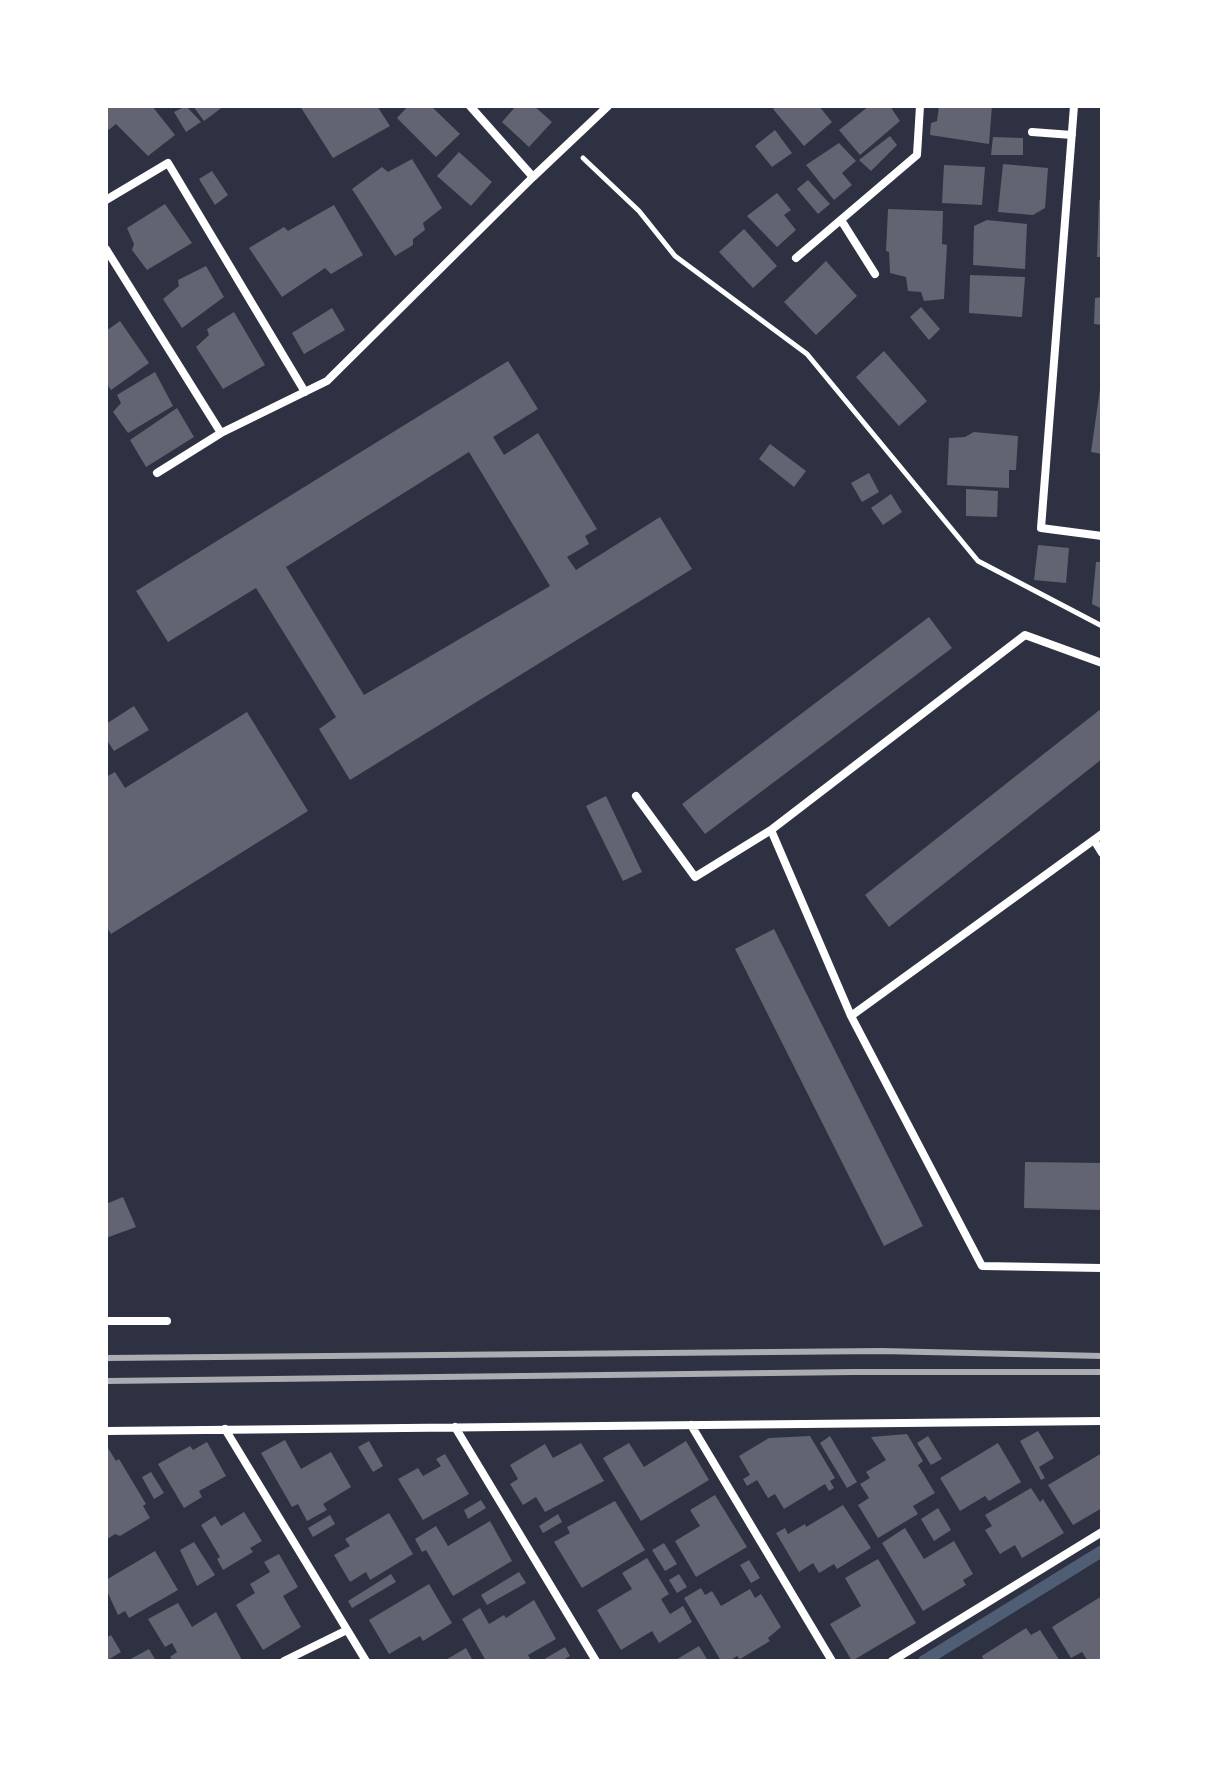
<!DOCTYPE html>
<style>
body{margin:0}
#map{position:relative;width:1208px;height:1767px;overflow:hidden;background:#2d3142;font-family:"Golos Text",sans-serif}
canvas{display:block}
.frame{position:absolute;inset:0;border:108px solid #fff;pointer-events:none}
</style>
<div id="map">
<canvas width="1208" height="1767"></canvas>
<div class="frame"></div>
</div>
<script>
const ctx = document.querySelector('canvas').getContext('2d');
ctx.lineJoin = 'round';
const shape = rows => new Path2D(rows.map(r => 'M' + r).join(''));
function strokePath(path, color, width, dash) { ctx.strokeStyle = color; ctx.lineWidth = width; ctx.lineCap = dash ? 'butt' : 'round'; ctx.setLineDash(dash || []); ctx.stroke(path); }
function fill(path, color) { ctx.fillStyle = color; ctx.fill(path, 'evenodd'); }
strokePath(shape([
 [924,1661,1102,1551]
]), '#4f5d75', 12);
fill(shape([
 [106,106,152,106,175,135,148,156,116,124,106,132],
 [186,106,201,122,186,132,174,112],
 [193,106,224,106,204,121],
 [300,106,377,106,390,126,333,158],
 [408,106,431,106,460,134,436,157,397,118],
 [516,106,534,106,552,122,529,147,502,122],
 [777,106,819,106,832,122,804,146,773,109],
 [869,106,890,106,900,121,860,155,839,130],
 [939,106,992,106,989,144,930,135,931,123,937,121],
 [775,130,792,153,772,167,755,146],
 [890,136,897,145,871,171,859,160],
 [993,137,1023,138,1023,155,991,155],
 [839,143,856,161,842,173,852,185,834,200,806,165],
 [459,152,492,182,471,206,437,176],
 [412,159,442,208,423,223,425,230,413,239,413,245,395,256,352,189,382,167,388,172],
 [1003,164,1048,168,1045,208,1033,215,998,212],
 [944,165,985,167,982,205,942,203],
 [212,171,228,195,215,205,199,179],
 [808,180,830,204,818,214,797,189],
 [777,193,791,210,784,215,796,230,777,247,747,216],
 [1099,200,1102,200,1102,257,1097,257],
 [165,204,192,243,147,270,132,250,134,244,127,228],
 [334,205,363,255,331,274,325,268,282,297,249,248,284,227,288,231],
 [888,209,943,211,942,244,947,245,944,299,924,301,921,292,908,291,906,277,890,273,889,252,886,251],
 [987,220,1027,224,1025,269,973,265,974,226],
 [744,229,777,266,753,288,719,252],
 [826,261,857,296,816,335,784,302],
 [206,266,224,297,182,328,163,299,179,286,178,280],
 [970,275,1025,277,1022,317,969,313],
 [1102,297,1102,325,1094,324,1095,298],
 [921,307,940,329,929,340,910,317],
 [332,308,345,330,304,354,292,333],
 [234,312,265,365,223,389,196,347,209,335,207,329],
 [120,321,149,363,111,390,106,383,106,331],
 [884,351,927,401,899,426,856,377],
 [508,361,538,409,493,437,504,455,538,433,597,529,585,536,589,544,567,557,576,570,660,517,692,569,350,780,319,729,336,717,256,588,168,642,136,591],
 [469,452,550,586,364,695,286,567],
 [155,372,173,406,128,433,113,412,121,403,117,395],
 [1100,389,1102,389,1102,454,1091,452],
 [177,408,194,437,146,467,130,440],
 [974,432,1018,436,1016,470,1009,470,1009,488,947,485,949,438,965,437],
 [770,444,806,471,794,487,759,459],
 [869,473,879,492,862,502,851,483],
 [966,489,998,491,997,517,966,516],
 [891,494,902,512,883,525,871,508],
 [1038,545,1069,548,1066,583,1034,580],
 [1096,562,1102,562,1102,609,1092,604],
 [929,617,952,648,705,834,682,804],
 [134,706,149,730,114,751,106,739,106,724],
 [1102,708,1102,759,889,927,865,895],
 [247,712,308,811,111,934,106,926,106,777,115,772,125,788],
 [606,796,642,872,623,881,586,806],
 [774,929,923,1226,884,1246,735,949],
 [1025,1162,1102,1163,1102,1210,1024,1208],
 [123,1197,136,1227,106,1238,106,1204],
 [1038,1431,1054,1458,1039,1467,1045,1478,1041,1480,1020,1441],
 [907,1434,923,1461,918,1465,935,1493,913,1506,918,1514,878,1538,858,1505,869,1498,860,1484,870,1478,866,1472,886,1460,871,1437],
 [810,1436,835,1478,830,1481,834,1488,829,1491,825,1484,784,1509,775,1494,768,1498,757,1480,747,1486,743,1479,750,1475,739,1456,769,1438],
 [830,1436,857,1482,847,1488,820,1443],
 [928,1436,942,1459,931,1465,917,1443],
 [285,1440,301,1469,331,1452,351,1487,323,1504,327,1510,307,1521,298,1504,292,1507,261,1453],
 [369,1441,383,1466,373,1472,358,1447],
 [686,1441,709,1480,641,1521,603,1458,629,1443,644,1467],
 [207,1442,226,1476,199,1491,202,1497,184,1508,158,1464,190,1446,193,1450],
 [581,1443,604,1481,545,1512,536,1497,523,1505,510,1484,518,1479,510,1465,545,1444,553,1458],
 [998,1443,1021,1482,989,1501,985,1496,960,1511,940,1478],
 [108,1448,116,1461,119,1459,146,1504,143,1506,150,1518,120,1536,115,1534,106,1540,106,1450],
 [1102,1453,1102,1508,1073,1525,1048,1485],
 [445,1454,469,1494,423,1520,398,1479,418,1468,423,1476,441,1466,436,1459],
 [151,1472,164,1493,154,1499,142,1477],
 [1031,1488,1040,1502,1043,1499,1064,1533,1022,1558,1015,1545,1000,1554,985,1530,992,1526,985,1515],
 [715,1495,747,1547,696,1577,675,1541,700,1526,690,1510],
 [481,1500,486,1508,468,1519,464,1510],
 [615,1501,645,1550,582,1588,554,1542,570,1533,567,1527],
 [843,1505,871,1548,837,1569,834,1564,819,1573,813,1563,799,1572,776,1533,785,1528,788,1534,805,1524,806,1527],
 [938,1508,951,1530,934,1541,921,1519],
 [244,1512,262,1541,250,1548,253,1552,223,1570,217,1559,220,1557,201,1525,215,1516,221,1526],
 [389,1513,413,1554,370,1580,366,1572,350,1582,334,1555,350,1546,345,1539],
 [558,1514,562,1522,543,1533,539,1526],
 [330,1515,335,1524,313,1537,308,1528],
 [490,1521,512,1561,453,1596,426,1550,422,1552,415,1539,436,1526,448,1546],
 [905,1528,924,1559,954,1541,973,1574,963,1580,966,1585,923,1611,882,1543],
 [194,1542,215,1575,197,1586,180,1550],
 [664,1543,677,1564,665,1571,652,1550],
 [155,1551,178,1590,129,1618,125,1611,118,1615,106,1589,106,1580],
 [279,1554,298,1587,283,1596,301,1627,263,1650,236,1605,255,1593,250,1584,270,1572,264,1562],
 [647,1558,669,1594,661,1599,670,1614,683,1606,692,1622,659,1643,652,1631,621,1650,597,1610,632,1589,622,1573],
 [878,1559,916,1623,852,1661,830,1624,861,1606,845,1578],
 [749,1560,760,1578,751,1583,740,1565],
 [519,1572,526,1583,487,1605,481,1595],
 [391,1574,396,1582,352,1608,348,1601],
 [679,1574,687,1587,677,1593,669,1580],
 [429,1584,452,1623,423,1641,420,1636,389,1654,369,1620],
 [701,1588,705,1595,712,1591,721,1606,750,1589,755,1598,761,1594,781,1627,768,1638,770,1641,740,1659,737,1656,729,1661,721,1661,684,1598],
 [1102,1596,1102,1661,1088,1661,1082,1652,1071,1658,1052,1627],
 [534,1600,556,1639,528,1655,530,1659,528,1661,486,1661,462,1619,480,1608,489,1624,504,1615,506,1618],
 [178,1603,192,1627,216,1612,242,1660,173,1661,170,1657,177,1652,172,1643,165,1647,148,1619],
 [1026,1628,1031,1635,1040,1630,1060,1661,984,1661,982,1656],
 [111,1635,121,1652,106,1661,106,1638],
 [699,1646,708,1661,674,1661],
 [565,1647,570,1656,561,1661,541,1661],
 [466,1648,473,1661,444,1661],
 [149,1649,156,1661,127,1661]
]), '#626471');
strokePath(shape([
 [583,158,639,211,675,256,807,354,978,561,1102,626]
]), '#fff', 5);
strokePath(shape([
 [470,106,533,177],
 [1074,106,1041,528,1102,536],
 [1032,132,1072,135],
 [106,200,168,163,305,392],
 [841,220,875,274],
 [106,249,221,433],
 [796,258,917,155,920,106],
 [157,473,221,433,327,381,533,177,608,106],
 [1102,663,1025,635,771,830,851,1016,982,1266,1102,1268],
 [636,796,695,877,771,830],
 [1094,840,1102,853],
 [851,1016,1102,834],
 [106,1321,167,1321],
 [691,1425,832,1661],
 [455,1427,596,1661],
 [225,1429,366,1661],
 [106,1431,1102,1421],
 [284,1661,347,1630],
 [892,1661,1102,1532]
]), '#fff', 8);
strokePath(shape([
 [106,1358,882,1351,1102,1356],
 [106,1381,854,1372,1102,1372]
]), '#abadb3', 6);
</script>
